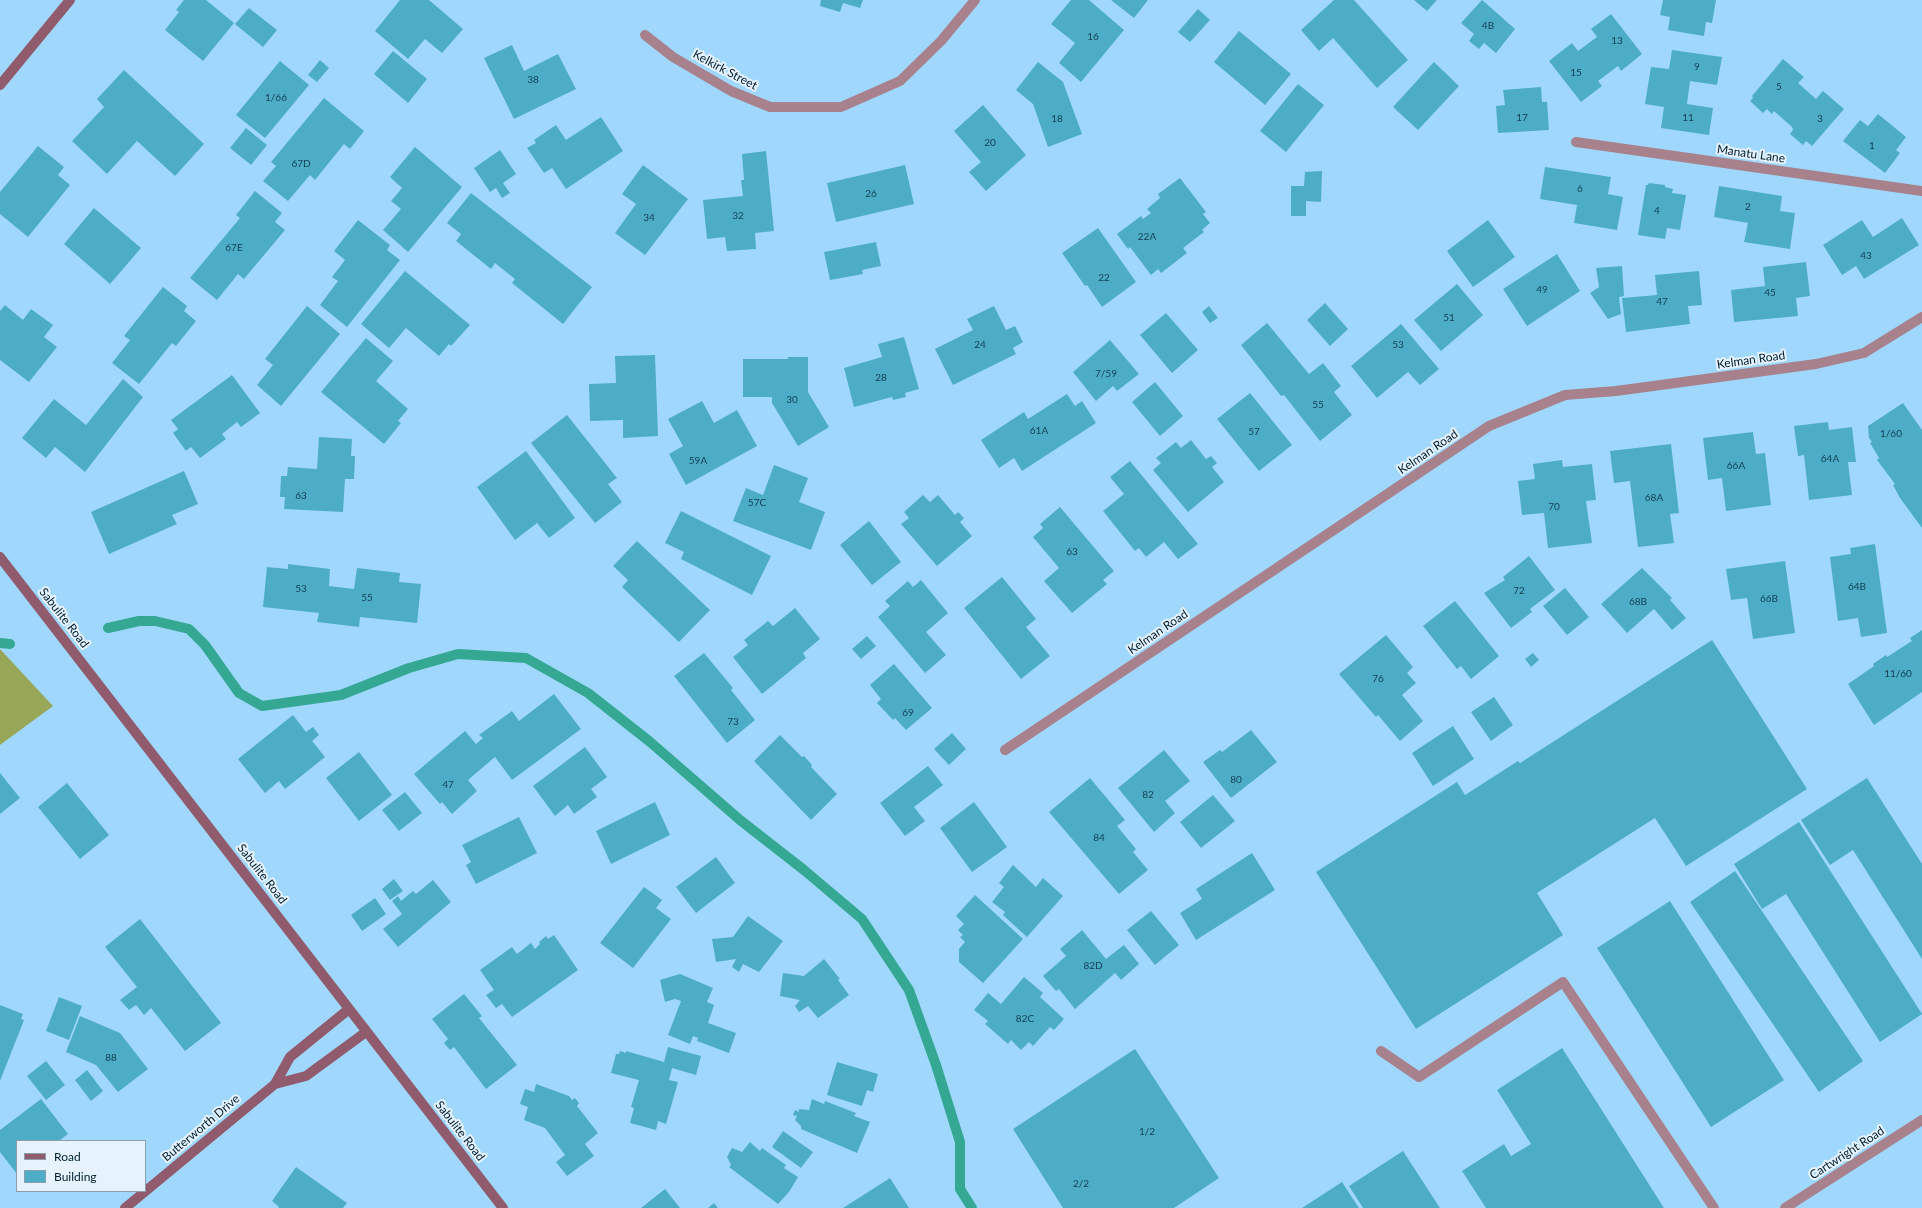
<!DOCTYPE html>
<style>
body{margin:0}
#map{position:relative;width:1922px;height:1208px;overflow:hidden;background:#a0d8fd;font-family:Lato,sans-serif}
canvas{display:block}
.legend{position:absolute;left:16px;top:1140px;width:130px;height:52px;box-sizing:border-box;background:#e6f3fd;border:1px solid #8a9eab;margin:0;padding:5px 7px;list-style:none;font-size:12px;color:#011e2f}
.legend li{display:flex;align-items:center;gap:8px;height:20px}
.legend b{width:20px;border:1px solid #8a9eab}
</style>
<div id="map">
<canvas width="1922" height="1208"></canvas>
<ul class="legend">
<li><b style="height:5px;background:#905c6d"></b>Road</li>
<li><b style="height:11px;background:#4dadc7"></b>Building</li>
</ul>
</div>
<script>
const ctx = document.querySelector('canvas').getContext('2d');
ctx.lineJoin = 'round';
function fill(path, color) { ctx.fillStyle = color; ctx.fill(path, 'evenodd'); }
const shape = rows => new Path2D(rows.map(r => 'M' + r).join(''));
function strokePath(path, color, width, dash) { ctx.strokeStyle = color; ctx.lineWidth = width; ctx.lineCap = dash ? 'butt' : 'round'; ctx.setLineDash(dash || []); ctx.stroke(path); }
function write(font, color, halo, rows, align = 'center') {
  ctx.font = font + ' Lato,sans-serif'; ctx.lineWidth = 4; ctx.setLineDash([]); ctx.textBaseline = 'middle'; ctx.strokeStyle = halo; ctx.fillStyle = color; for (const [text, x, y, turn = 0] of rows) {
    ctx.save(); ctx.translate(x, y); ctx.rotate((+turn || 0) * Math.PI / 180); ctx.textAlign = isNaN(turn) ? turn : align; if (halo) ctx.strokeText(text, 0, 0); ctx.fillText(text, 0, 0); ctx.restore();
  }
}
fill(shape([
 [0,649,53,706,0,745]
]), '#97a757');
strokePath(shape([
 [108,628,139,621,155,621,189,629,205,645,239,693,262,706,341,695,409,668,458,654,526,658,588,693,649,741,740,820,804,870,862,919,909,990,936,1065,960,1142,960,1189,972,1208],
 [0,643,10,644]
]), '#35a893', 10);
fill(shape([
 [184,0,206,0,234,23,203,61,165,30,179,12,176,10],
 [400,0,429,0,463,29,442,53,425,39,408,59,375,31],
 [821,0,863,0,860,8,843,3,840,12,820,6],
 [1071,0,1089,0,1124,30,1081,82,1059,63,1075,43,1051,24],
 [1111,0,1148,0,1134,18],
 [1334,0,1354,0,1408,60,1377,88,1333,38,1319,51,1301,30],
 [1414,0,1437,0,1427,11],
 [1482,0,1515,29,1496,53,1484,43,1479,49,1469,41,1474,34,1461,23],
 [1663,0,1716,0,1712,23,1706,22,1704,36,1668,30,1670,17,1660,15],
 [249,8,277,30,263,47,235,24],
 [1198,9,1210,20,1190,42,1178,32],
 [1611,14,1642,54,1621,71,1618,66,1598,81,1602,86,1581,102,1549,61,1572,43,1578,51,1597,37,1591,29],
 [1239,31,1291,74,1265,105,1214,62],
 [512,45,524,71,558,54,576,89,514,119,484,58],
 [1672,50,1722,57,1717,85,1690,81,1687,104,1713,108,1709,135,1661,128,1664,107,1645,104,1651,67,1669,69],
 [393,51,427,79,408,103,374,74],
 [1783,59,1804,77,1798,83,1816,99,1823,91,1844,109,1812,146,1806,141,1803,145,1790,134,1793,130,1792,127,1774,111,1772,114,1767,109,1763,113,1750,101,1753,98,1752,96],
 [320,60,329,68,317,82,308,75],
 [280,61,309,85,265,138,236,115],
 [1038,62,1063,82,1082,134,1048,147,1033,104,1016,90],
 [1434,62,1459,86,1418,130,1393,107],
 [124,70,204,144,175,176,137,141,107,174,72,141,104,107,97,99],
 [1298,84,1324,105,1286,152,1260,131],
 [1541,87,1542,102,1547,102,1549,130,1498,133,1496,106,1505,105,1503,90],
 [324,98,364,131,350,149,344,144,315,180,310,175,288,201,263,181,276,166,271,162],
 [983,105,1026,155,986,191,969,172,981,162,954,131],
 [1878,114,1906,137,1896,150,1900,153,1885,173,1843,141,1860,120,1868,126],
 [601,117,623,151,566,189,552,168,544,173,527,148,536,143,534,140,556,125,566,140],
 [246,128,267,145,251,165,230,148],
 [38,146,64,167,58,175,70,185,28,237,0,214,0,192],
 [415,147,462,187,408,252,383,230,401,209,391,201,402,188,390,177],
 [500,150,516,174,503,183,510,193,502,198,496,188,490,192,474,168],
 [766,151,774,231,755,233,756,249,727,251,725,237,707,239,703,200,743,196,741,180,744,180,742,154],
 [643,165,688,199,645,255,615,233,636,204,622,194],
 [905,165,914,204,836,222,827,183],
 [1545,167,1611,177,1608,194,1623,197,1617,230,1574,223,1577,205,1540,199],
 [1322,171,1321,202,1306,201,1306,216,1291,216,1291,186,1304,186,1305,172],
 [1180,178,1206,212,1203,214,1210,223,1202,230,1204,232,1183,248,1187,253,1161,273,1158,269,1151,275,1130,247,1128,249,1117,234,1141,216,1143,219,1151,213,1147,209,1160,198,1158,194],
 [1649,183,1665,185,1665,187,1673,189,1672,193,1686,195,1680,230,1667,228,1665,239,1638,235,1646,185,1648,185],
 [1719,186,1782,196,1780,211,1795,213,1790,249,1744,242,1748,223,1714,217],
 [255,191,282,213,275,222,285,230,244,279,238,274,217,300,190,278,240,218,236,215],
 [471,193,592,287,563,324,512,283,515,279,495,263,491,269,456,241,461,234,447,223],
 [94,208,141,248,110,284,64,244],
 [1902,218,1919,245,1864,279,1856,266,1842,275,1823,245,1862,220,1873,237],
 [358,220,390,245,387,250,400,260,347,327,320,305,338,281,332,277,345,260,334,251],
 [1488,220,1515,257,1473,287,1447,251],
 [1098,228,1136,282,1102,307,1087,285,1085,286,1062,253],
 [876,242,881,266,862,270,863,274,830,280,824,252],
 [1557,254,1580,291,1527,326,1503,289],
 [1806,262,1810,296,1796,298,1798,316,1734,322,1731,290,1765,286,1763,267],
 [1622,266,1624,296,1619,297,1621,314,1608,319,1590,293,1599,287,1596,268],
 [405,271,470,325,451,346,449,344,439,356,406,328,389,348,361,324],
 [1699,271,1702,305,1688,306,1690,324,1626,332,1622,298,1657,295,1655,275],
 [1457,284,1483,315,1441,351,1414,320],
 [163,287,187,306,184,311,196,321,176,346,172,343,139,384,112,363,130,340,124,336],
 [1325,303,1348,329,1330,346,1307,320],
 [5,305,23,320,31,309,53,325,44,337,57,347,29,382,0,360,0,311],
 [307,306,340,334,281,406,257,385,273,365,265,359],
 [994,306,1006,330,1015,326,1023,342,1013,348,1016,354,953,385,935,349,973,330,967,319],
 [1209,306,1218,318,1210,323,1202,312],
 [1166,313,1198,350,1172,373,1140,335],
 [1267,323,1309,374,1323,363,1341,386,1334,392,1352,415,1320,441,1284,395,1281,396,1241,345],
 [1401,324,1439,369,1420,385,1408,372,1377,398,1351,366],
 [904,337,919,389,905,393,906,397,893,400,892,397,854,407,844,368,882,357,878,344],
 [366,338,393,361,376,381,408,409,398,421,401,423,384,444,321,392],
 [1110,340,1139,374,1117,391,1113,386,1096,401,1073,372],
 [655,355,658,436,623,438,623,420,590,421,589,384,616,383,615,356],
 [788,357,808,357,808,392,829,427,798,446,772,403,772,397,743,397,743,359,788,359],
 [232,375,260,413,241,427,237,422,222,434,226,439,200,458,191,447,186,451,173,433,178,429,171,420],
 [123,379,143,397,85,472,55,447,46,458,22,438,54,399,86,425],
 [1155,382,1183,416,1160,436,1132,402],
 [1250,393,1292,445,1259,471,1217,419],
 [1067,394,1075,406,1082,401,1096,423,1022,471,1014,458,999,468,981,440,1024,412,1028,419],
 [702,401,714,423,737,410,757,446,686,485,669,454,683,446,668,419],
 [1903,403,1922,430,1922,528,1900,498,1893,485,1895,484,1877,460,1879,458,1870,443,1872,442,1869,438,1868,426],
 [567,415,617,478,608,484,622,502,595,523,531,443],
 [1828,422,1829,430,1852,427,1856,462,1848,462,1852,495,1809,500,1804,455,1798,456,1794,426],
 [1753,432,1756,454,1765,453,1771,505,1726,511,1722,478,1708,480,1703,438],
 [319,437,352,439,351,456,355,456,354,479,345,479,343,512,284,509,285,497,280,497,281,476,287,476,288,467,317,469],
 [1191,440,1206,459,1211,456,1217,463,1212,467,1224,482,1188,512,1153,470,1161,463,1156,458,1176,442,1181,448],
 [1671,444,1679,513,1670,514,1674,543,1638,547,1630,481,1614,483,1610,451],
 [526,451,575,518,549,538,537,523,515,540,477,487],
 [1562,460,1563,467,1592,464,1596,500,1586,501,1592,543,1548,548,1544,513,1522,515,1518,481,1535,479,1533,464],
 [1130,461,1198,544,1178,559,1164,542,1146,557,1139,548,1135,551,1103,511,1124,494,1110,477],
 [774,465,808,478,799,502,825,512,811,550,733,521,746,488,763,495],
 [184,471,198,504,172,515,177,524,109,554,91,512],
 [923,495,930,502,938,495,955,515,958,512,964,518,960,522,972,536,937,566,901,524,909,518,904,512],
 [1060,507,1114,571,1103,580,1107,584,1072,613,1044,581,1059,568,1033,537,1043,528,1040,524],
 [681,511,771,556,752,595,681,559,684,552,665,543],
 [869,521,901,562,872,585,840,545],
 [637,541,710,610,679,642,622,587,628,580,613,566],
 [1875,544,1887,633,1861,637,1858,618,1838,621,1830,557,1851,554,1850,548],
 [1529,556,1555,590,1530,609,1532,612,1511,628,1484,593,1505,580,1503,577],
 [1785,561,1795,633,1753,639,1747,598,1731,600,1726,569],
 [288,564,330,569,329,586,354,589,357,568,400,573,399,582,421,584,417,623,360,617,359,627,317,622,319,613,263,607,267,567,288,569],
 [1642,568,1672,598,1670,600,1686,618,1672,630,1654,609,1627,633,1601,604],
 [1002,577,1036,619,1026,627,1050,656,1021,679,964,608],
 [921,580,948,613,926,632,946,655,925,673,878,617,890,606,885,601,908,581,913,587],
 [1565,588,1589,617,1567,635,1543,606],
 [1455,601,1499,656,1471,679,1461,666,1457,669,1423,626],
 [795,608,820,639,803,653,806,658,762,694,733,657,748,645,744,640,768,621,773,626],
 [1922,630,1922,692,1874,725,1848,684,1874,666,1873,664,1886,655,1887,657,1912,641,1910,638],
 [1386,635,1413,667,1407,673,1416,683,1402,695,1423,721,1400,741,1378,715,1376,717,1339,674],
 [867,636,876,646,861,659,852,649],
 [1712,640,1807,789,1686,866,1655,818,1537,893,1563,935,1416,1029,1316,872,1457,782,1465,795,1518,761,1520,763],
 [704,653,733,688,731,690,755,720,727,743,674,676],
 [1533,653,1539,660,1531,667,1525,659],
 [894,664,932,708,906,730,895,718,893,720,877,703,881,699,870,685],
 [554,694,581,729,512,780,495,757,468,780,477,791,452,814,442,802,440,804,414,774,465,731,476,744,483,738,479,735,512,711,519,721],
 [1494,697,1513,725,1491,741,1471,712],
 [293,715,306,732,313,727,319,735,312,741,325,757,285,789,279,781,265,793,238,759],
 [1453,726,1474,759,1433,786,1412,753],
 [1251,730,1277,762,1231,798,1203,762,1220,750,1222,752],
 [952,733,966,749,949,765,934,749],
 [780,735,802,757,804,756,812,765,811,767,837,794,811,820,754,761],
 [585,747,607,777,591,789,597,797,574,814,568,805,555,816,533,786],
 [1164,750,1190,781,1165,801,1175,813,1154,832,1118,788],
 [359,752,392,795,359,821,326,778],
 [928,766,943,785,914,807,925,821,905,836,880,803],
 [0,773,20,798,0,814],
 [1090,778,1125,820,1117,826,1136,849,1133,852,1148,870,1119,894,1049,812],
 [1867,778,1922,864,1922,959,1853,850,1830,865,1801,820],
 [67,783,109,835,80,859,38,807],
 [405,792,422,813,399,831,382,810],
 [1213,795,1235,821,1201,848,1180,822],
 [655,802,670,835,611,864,596,831],
 [974,802,1007,847,972,872,940,828],
 [519,817,537,853,476,884,466,865,471,862,462,845],
 [1799,822,1922,1014,1880,1042,1786,894,1762,909,1734,864],
 [1252,853,1275,890,1196,940,1180,913,1202,899,1196,889],
 [716,857,735,883,696,913,676,887],
 [1013,865,1036,887,1043,878,1063,896,1027,937,1003,915,1005,912,992,902,1004,887,999,883],
 [1735,871,1863,1061,1819,1092,1690,902],
 [394,879,403,891,390,900,382,889],
 [433,880,451,902,398,947,383,929,402,914,392,901,398,896,401,901,413,891,416,894],
 [644,887,662,900,656,908,671,919,633,968,600,943],
 [975,895,1023,939,983,983,959,962,959,949,965,942,960,937,963,935,958,930,964,924,956,916],
 [375,898,386,914,362,931,351,915],
 [1670,901,1784,1080,1711,1127,1597,948],
 [1151,911,1179,945,1155,965,1127,930],
 [748,916,783,941,759,972,743,964,739,972,732,967,736,959,716,962,712,939,733,937],
 [140,919,221,1023,185,1051,151,1008,144,1015,136,1005,129,1010,120,1000,137,987,105,947],
 [1082,930,1106,959,1124,945,1139,964,1121,980,1115,973,1075,1009,1059,989,1056,991,1043,976,1066,956,1060,949],
 [554,935,578,970,512,1017,502,1004,496,1008,486,995,494,990,480,970,512,947,517,954,531,943,535,949,540,944,539,942,546,936,548,939],
 [824,959,840,979,838,980,849,995,818,1018,808,1006,799,1012,795,1006,800,1000,780,996,783,973,804,976],
 [680,974,713,988,707,1002,714,1005,708,1023,736,1033,729,1053,697,1041,698,1038,693,1036,690,1044,668,1035,681,1001,675,999,665,1002,660,980],
 [1024,977,1043,993,1040,997,1064,1019,1054,1030,1050,1027,1033,1046,1029,1042,1021,1050,1011,1040,1008,1044,985,1024,988,1021,974,1010,988,993,1001,1004],
 [464,994,482,1016,479,1018,517,1065,486,1089,454,1047,450,1050,444,1043,448,1039,432,1019],
 [59,997,82,1006,69,1040,46,1031],
 [0,1005,23,1014,21,1019,24,1020,0,1081],
 [80,1016,120,1033,148,1069,118,1092,96,1065,66,1052],
 [668,1047,701,1056,696,1075,672,1068,669,1080,678,1082,666,1124,658,1121,656,1130,630,1123,634,1108,631,1107,639,1080,611,1073,616,1054,619,1054,620,1051,626,1053,626,1051,664,1062],
 [1562,1048,1596,1101,1664,1208,1486,1208,1462,1171,1504,1144,1511,1156,1531,1144,1497,1090],
 [1135,1049,1219,1178,1174,1208,1063,1208,1013,1129],
 [46,1061,65,1085,46,1100,27,1076],
 [837,1062,878,1074,873,1092,867,1090,862,1106,827,1095],
 [87,1070,103,1091,91,1101,75,1080],
 [536,1084,569,1096,572,1100,575,1098,579,1103,577,1106,598,1133,585,1144,594,1156,567,1176,556,1162,565,1155,545,1128,524,1120,528,1107,520,1104,525,1089,534,1092],
 [41,1099,68,1134,59,1141,17,1141,17,1174,0,1152,0,1130],
 [812,1099,824,1104,825,1101,856,1113,854,1116,870,1122,857,1153,801,1129,801,1126,795,1120,797,1116,793,1115,795,1110,799,1112,799,1109,809,1110],
 [783,1131,813,1152,801,1168,772,1147],
 [750,1142,760,1151,762,1148,786,1165,784,1168,798,1177,789,1192,778,1204,729,1167,731,1165,727,1157,732,1148,742,1152],
 [1403,1151,1440,1208,1363,1208,1349,1186],
 [296,1167,347,1203,343,1208,278,1208,279,1207,272,1201],
 [890,1178,909,1208,843,1208],
 [1342,1182,1359,1208,1302,1208],
 [665,1189,680,1208,641,1208],
 [714,1203,718,1208,708,1208]
]), '#4dadc7');
strokePath(shape([
 [1381,1051,1419,1077,1563,982,1714,1208]
]), '#a7828d', 10);
strokePath(shape([
 [645,35,673,57,731,91,770,107,841,107,900,81,941,41,975,0],
 [1576,142,1922,191],
 [1005,750,1489,426,1565,395,1616,391,1816,364,1864,353,1922,317],
 [1785,1208,1922,1120]
]), '#a7828d', 10);
strokePath(shape([
 [0,85,70,0],
 [0,557,503,1208],
 [275,1084,306,1076,366,1032],
 [125,1208,275,1084,290,1057,349,1009]
]), '#905c6d', 10);
write('10px', '#144255', null, [
 ["4B",1488,26],
 ["16",1093,37],
 ["13",1617,41],
 ["9",1697,67],
 ["15",1576,73],
 ["38",533,80],
 ["5",1779,87],
 ["1/66",276,98],
 ["17",1522,118],
 ["11",1688,118],
 ["18",1057,119],
 ["3",1820,119],
 ["20",990,143],
 ["1",1872,146],
 ["67D",301,164],
 ["6",1580,189],
 ["26",871,194],
 ["2",1748,207],
 ["4",1657,211],
 ["32",738,216],
 ["34",649,218],
 ["22A",1147,237],
 ["67E",234,248],
 ["43",1866,256],
 ["22",1104,278],
 ["49",1542,290],
 ["45",1770,293],
 ["47",1662,302],
 ["51",1449,318],
 ["24",980,345],
 ["53",1398,345],
 ["7/59",1106,374],
 ["28",881,378],
 ["30",792,400],
 ["55",1318,405],
 ["61A",1039,431],
 ["57",1254,432],
 ["1/60",1891,434],
 ["64A",1830,459],
 ["59A",698,461],
 ["66A",1736,466],
 ["63",301,496],
 ["68A",1654,498],
 ["57C",757,503],
 ["70",1554,507],
 ["63",1072,552],
 ["64B",1857,587],
 ["53",301,589],
 ["72",1519,591],
 ["55",367,598],
 ["66B",1769,599],
 ["68B",1638,602],
 ["11/60",1898,674],
 ["76",1378,679],
 ["69",908,713],
 ["73",733,722],
 ["80",1236,780],
 ["47",448,785],
 ["82",1148,795],
 ["84",1099,838],
 ["82D",1093,966],
 ["82C",1025,1019],
 ["88",111,1058],
 ["1/2",1147,1132],
 ["2/2",1081,1184]
]);
write('12px', '#011e2f', '#e6f3fd', [
 ["Kelkirk Street",725,70,28],
 ["Manatu Lane",1751,154,8],
 ["Kelman Road",1751,360,-8],
 ["Kelman Road",1428,452,-34],
 ["Sabulite Road",64,618,52],
 ["Kelman Road",1158,632,-34],
 ["Sabulite Road",262,874,52],
 ["Butterworth Drive",201,1128,-40],
 ["Sabulite Road",460,1131,52],
 ["Cartwright Road",1847,1153,-33]
]);
</script>
